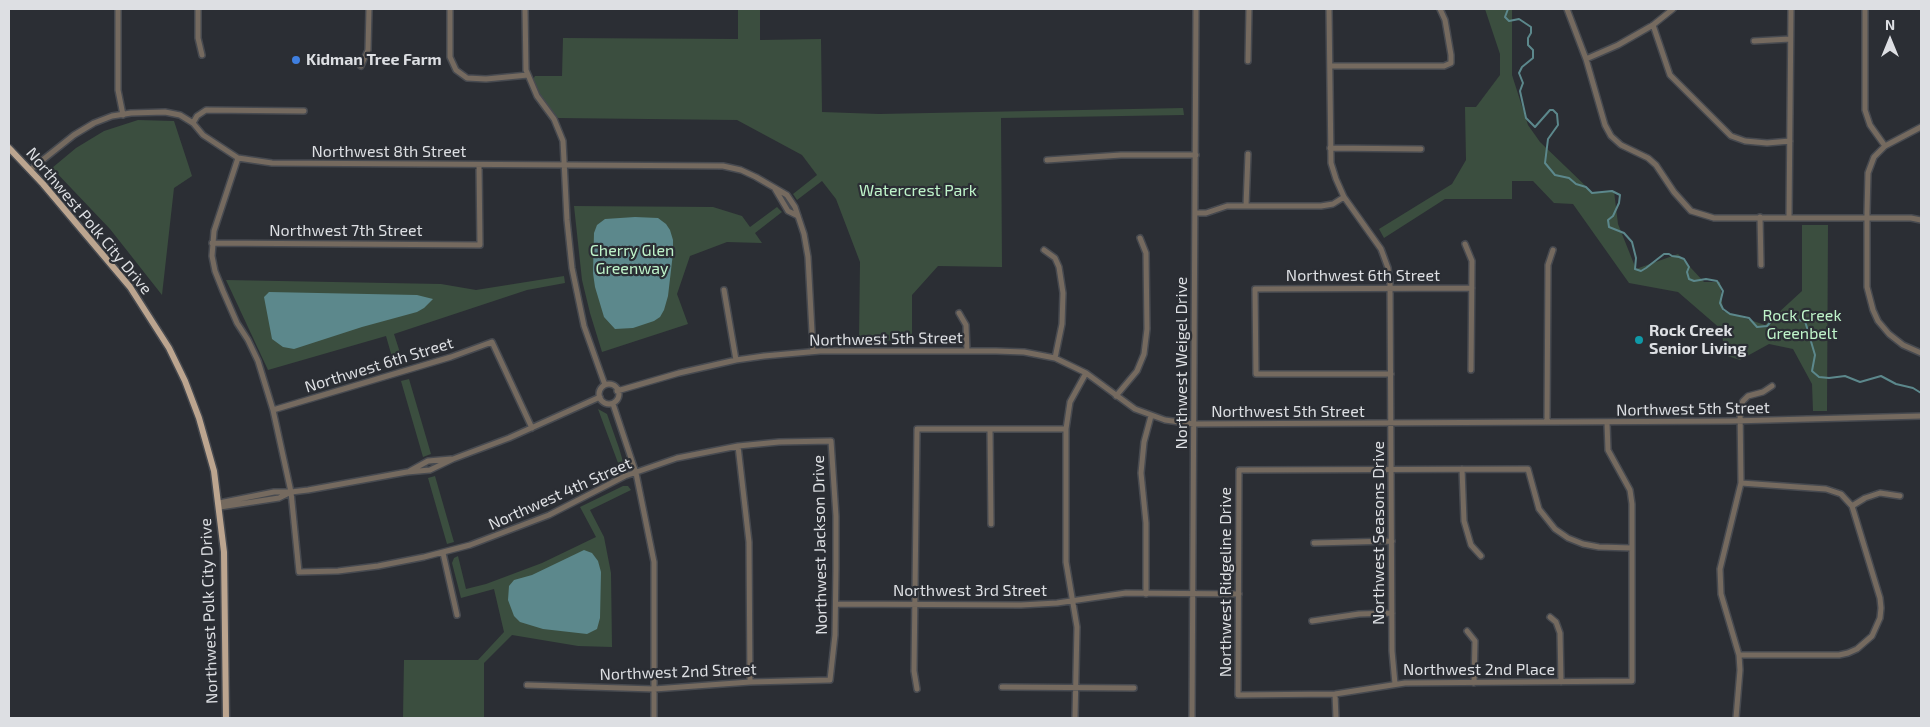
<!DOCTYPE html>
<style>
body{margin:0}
#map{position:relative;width:1930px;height:727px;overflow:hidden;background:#2b2e34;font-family:"Exo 2",sans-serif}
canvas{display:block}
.frame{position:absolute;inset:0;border:10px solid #dddfe3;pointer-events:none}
.north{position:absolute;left:1865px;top:15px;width:50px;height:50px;-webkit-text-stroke:4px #2b2e34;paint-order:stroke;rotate:0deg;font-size:14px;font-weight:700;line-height:20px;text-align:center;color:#dddfe3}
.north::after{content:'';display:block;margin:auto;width:18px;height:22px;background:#dddfe3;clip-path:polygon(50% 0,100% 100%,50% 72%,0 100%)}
</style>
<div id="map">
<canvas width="1930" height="727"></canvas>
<div class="frame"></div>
<div class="north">N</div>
</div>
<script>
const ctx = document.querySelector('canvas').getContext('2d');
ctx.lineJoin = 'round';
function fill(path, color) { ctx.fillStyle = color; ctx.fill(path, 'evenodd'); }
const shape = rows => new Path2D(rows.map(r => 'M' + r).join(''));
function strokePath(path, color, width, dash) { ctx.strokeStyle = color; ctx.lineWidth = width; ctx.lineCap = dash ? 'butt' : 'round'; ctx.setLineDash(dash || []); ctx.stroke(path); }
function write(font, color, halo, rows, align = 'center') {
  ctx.font = font + ' "Exo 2",sans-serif'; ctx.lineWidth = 4.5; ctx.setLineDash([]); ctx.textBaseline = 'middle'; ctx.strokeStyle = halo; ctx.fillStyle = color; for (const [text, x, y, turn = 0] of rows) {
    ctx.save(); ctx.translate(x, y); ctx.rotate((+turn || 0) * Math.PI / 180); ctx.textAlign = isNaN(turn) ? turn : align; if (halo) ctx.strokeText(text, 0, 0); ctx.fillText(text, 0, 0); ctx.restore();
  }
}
fill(shape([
 [738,9,760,9,760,40,821,39,822,112,879,114,1183,108,1184,115,1001,118,1002,267,938,266,912,295,912,341,859,340,860,262,836,199,822,181,797,200,793,194,817,175,802,155,737,120,558,118,540,96,532,81,535,76,562,76,563,38,738,39],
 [1485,9,1512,9,1512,75,1528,125,1540,142,1593,193,1614,191,1618,224,1636,269,1678,254,1704,282,1720,282,1723,311,1765,325,1802,291,1802,225,1828,225,1827,411,1813,411,1812,384,1793,349,1769,344,1740,360,1724,355,1722,330,1678,292,1629,283,1573,204,1554,203,1533,181,1512,181,1512,199,1445,199,1384,238,1379,229,1452,184,1466,160,1465,107,1476,107,1500,75,1500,54],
 [138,120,174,121,192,176,174,188,162,295,110,229,52,168,76,148,104,131],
 [574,206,713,207,742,216,750,227,777,207,782,212,755,233,762,243,727,242,690,256,677,294,688,324,602,352,590,313,582,280],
 [564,276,565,283,527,290,394,334,403,362,394,364,386,336,268,370,226,280,441,284,476,290],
 [409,379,431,454,423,457,401,381],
 [598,409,607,414,619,448,624,465,624,469,621,471],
 [435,476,454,542,447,544,428,478],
 [623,486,628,486,631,490,590,510,604,537,611,573,612,647,578,646,512,635,484,663,484,718,403,718,404,660,478,660,504,632,494,589,461,598,452,563,454,558,458,556,466,589,486,584,542,563,596,537,580,507]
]), '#3b4e3f');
fill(shape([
 [635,217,658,218,666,224,670,230,673,240,673,253,668,296,664,310,660,317,654,321,633,328,615,329,604,317,595,287,593,273,594,233,597,225,605,219],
 [269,292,417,295,433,299,424,308,417,312,362,327,294,349,283,347,272,339,264,297],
 [584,550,592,553,598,561,601,572,600,618,597,629,587,634,543,629,520,622,514,616,508,600,509,586,514,580,532,575]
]), '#5c888c');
strokePath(shape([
 [1508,9,1505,17,1509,21,1519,19,1531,27,1531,33,1528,38,1528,45,1533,50,1533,58,1522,67,1519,73,1523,83,1520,91,1526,118,1535,127,1550,110,1553,110,1557,114,1558,125,1548,139,1545,163,1555,175,1569,178,1576,184,1586,187,1592,193,1612,191,1620,195,1619,203,1613,216,1608,220,1609,227,1624,233,1632,242,1636,258,1635,269,1641,271,1646,268,1664,254,1669,254,1672,256,1679,257,1684,259,1689,267,1687,272,1689,279,1694,281,1706,279,1717,281,1723,291,1720,303,1723,309,1730,314,1749,318,1757,327,1767,326,1775,317,1805,321,1815,355,1812,371,1819,377,1829,378,1845,376,1860,382,1881,376,1896,384,1913,388,1921,393]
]), '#5c888c', 2);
const minor = shape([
 [118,9,118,90,123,115],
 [198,9,198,38,202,55],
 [450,9,450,57,456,70,467,78,486,79,528,75],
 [525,9,526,70,537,96,554,119,563,141,567,220,572,268,584,326,605,385],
 [1329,9,1331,163,1336,179,1344,197,1381,249,1388,268,1390,282,1392,651,1395,684],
 [1567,9,1586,59,1605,125,1611,136,1621,145,1648,158,1656,165,1674,192,1691,211,1714,218,1911,218,1921,220],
 [1865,9,1865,110,1870,125,1885,146],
 [1653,25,1670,75,1731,136,1745,141,1767,143,1790,141],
 [1754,41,1790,39],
 [1586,59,1618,45,1653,25,1673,9],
 [1248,61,1249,9],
 [361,66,368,50,369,9],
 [1330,66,1444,66,1451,63,1451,55,1445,20,1440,9],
 [193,123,197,116,206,110,304,111],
 [1921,127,1885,146,1874,157,1868,173,1867,212,1867,287,1873,310,1878,321,1889,334,1903,345,1921,353],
 [1330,148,1421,149],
 [238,158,214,231,212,256,215,271,223,291,237,323,248,340,258,361,273,410,291,492,299,572,338,571,378,566,424,557,470,545,549,515,625,476,677,458,738,446,779,442,831,441,836,516,836,568,835,635,830,680,750,682,654,689,527,685],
 [1047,160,1121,155,1196,155],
 [30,170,74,135,94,123,112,116,131,113,165,112,180,115,193,123,203,135,238,158,272,163,723,166,741,170,756,177,787,195,795,207,804,234,808,257,813,351],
 [775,189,788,211,798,216],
 [1246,206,1248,154],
 [1196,213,1206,213,1227,206,1321,206,1333,204,1344,197],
 [1760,217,1761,265],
 [1789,217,1791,9],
 [212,243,480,245,479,165],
 [1465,244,1472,261,1471,370],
 [1044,250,1055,258,1059,267,1063,293,1062,324,1055,358],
 [724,290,736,360],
 [959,313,966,325,967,351],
 [1391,374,1256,374,1255,289,1472,288],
 '599 394a10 10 0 1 1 20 0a10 10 0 1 1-20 0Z',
 [617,391,679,373,736,360,764,356,820,351,996,351,1024,352,1055,358,1086,373,1135,409,1165,420,1194,424,1732,421,1921,416],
 [1116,396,1137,371,1144,354,1147,329,1146,253,1140,238],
 [613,404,636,473,654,562,654,718],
 [273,410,451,357,492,342,532,428],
 [1547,422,1548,265,1553,250],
 [1607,423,1608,450,1630,490,1632,504,1632,681,1405,683,1335,694,1238,695,1239,470,1528,469,1539,509,1555,529,1568,538,1583,544,1599,547,1632,548],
 [990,429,991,524],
 [738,446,749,542,750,682],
 [1462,469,1464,521,1471,545,1481,556],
 [408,472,428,461,451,459],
 [219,503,274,492,291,492,308,490,407,472,430,470,453,459,509,438,600,397],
 [1852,506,1865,498,1880,493,1900,496],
 [220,507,279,498,291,492],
 [1314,543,1392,541],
 [443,553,457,615],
 [1146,594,1146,523,1141,473,1144,442,1151,416],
 [836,604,1021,605,1057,603,1126,593,1239,594],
 [1550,617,1556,622,1560,633,1561,682],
 [1312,621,1359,614,1392,613],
 [1467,631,1475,641,1474,683],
 [1739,655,1839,655,1848,653,1857,649,1872,636,1880,618,1881,608,1880,598,1852,506,1841,494,1826,489,1741,483],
 [1002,687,1134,688],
 [917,689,914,671,917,429,1066,429],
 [1335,694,1336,718],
 [1075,718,1077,627,1066,562,1066,429,1070,402,1086,373],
 [1192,718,1196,9],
 [1736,718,1740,670,1739,655,1721,594,1720,569,1741,483,1740,408,1743,401,1748,396,1763,392,1772,386]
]);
const major = shape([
 [9,148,43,184,130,287,169,348,185,381,199,418,214,471,224,552,226,718]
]);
strokePath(minor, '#474a50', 8);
strokePath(major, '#474a50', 9);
strokePath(minor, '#756a5f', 5);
strokePath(major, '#bca58f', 6);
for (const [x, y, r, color] of [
 [296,60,5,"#3f7fe0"],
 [1639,340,5,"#0f9aa8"]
]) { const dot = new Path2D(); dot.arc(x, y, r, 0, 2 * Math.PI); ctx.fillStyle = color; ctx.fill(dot); strokePath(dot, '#2b2e34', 2); }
write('bold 16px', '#dddfe3', '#2b2e34', [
 ["Kidman Tree Farm",306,60],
 ["Rock Creek",1649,331],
 ["Senior Living",1649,349]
], 'left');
write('16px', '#dddfe3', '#2b2e34', [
 ["Northwest 8th Street",389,152],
 ["Northwest Polk City Drive",89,221,50],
 ["Northwest 7th Street",346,231],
 ["Northwest 6th Street",1363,276],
 ["Northwest 5th Street",886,339,-1],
 ["Northwest Weigel Drive",1182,363,-90],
 ["Northwest 6th Street",379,365,-17],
 ["Northwest 5th Street",1693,409,-1],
 ["Northwest 5th Street",1288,412],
 ["Northwest 4th Street",560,494,-24],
 ["Northwest Seasons Drive",1379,533,-90],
 ["Northwest Jackson Drive",820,545,-91],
 ["Northwest Ridgeline Drive",1226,582,-90],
 ["Northwest 3rd Street",970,591],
 ["Northwest Polk City Drive",209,611,-92],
 ["Northwest 2nd Place",1479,670],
 ["Northwest 2nd Street",678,672,-2]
]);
write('16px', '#bff4ca', '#2b2e34', [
 ["Watercrest Park",918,191],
 ["Cherry Glen",632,251],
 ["Greenway",632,269],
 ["Rock Creek",1802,316],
 ["Greenbelt",1802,334]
]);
</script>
